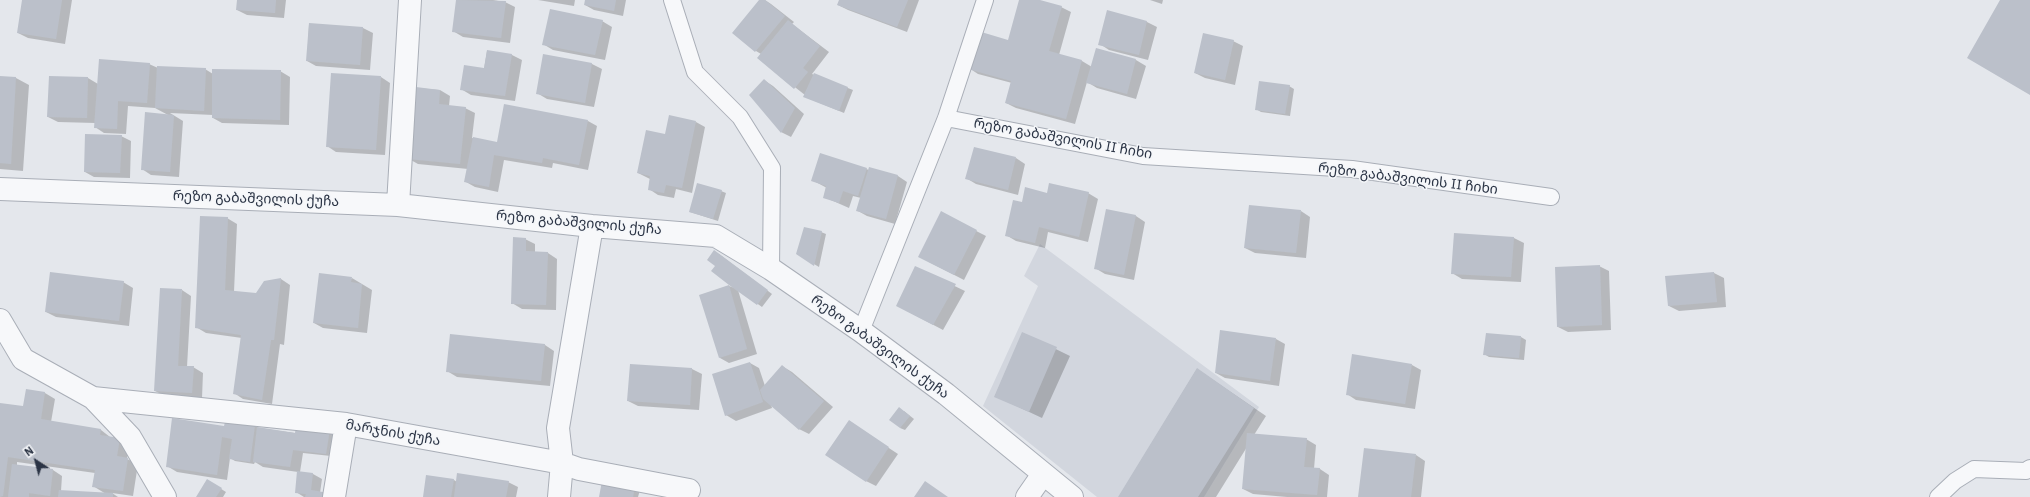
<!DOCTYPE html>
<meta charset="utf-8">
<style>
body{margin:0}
#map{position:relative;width:2030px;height:497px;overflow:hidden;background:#e4e7ec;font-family:"IBM Plex Sans",sans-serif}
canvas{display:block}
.north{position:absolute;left:16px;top:441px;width:40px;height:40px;-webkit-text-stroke:3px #f4f6f9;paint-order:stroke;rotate:324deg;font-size:11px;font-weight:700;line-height:16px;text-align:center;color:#2b3445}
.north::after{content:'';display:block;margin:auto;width:14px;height:18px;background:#2b3445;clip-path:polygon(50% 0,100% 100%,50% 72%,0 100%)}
</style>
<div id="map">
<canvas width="2030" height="497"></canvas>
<div class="north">N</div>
</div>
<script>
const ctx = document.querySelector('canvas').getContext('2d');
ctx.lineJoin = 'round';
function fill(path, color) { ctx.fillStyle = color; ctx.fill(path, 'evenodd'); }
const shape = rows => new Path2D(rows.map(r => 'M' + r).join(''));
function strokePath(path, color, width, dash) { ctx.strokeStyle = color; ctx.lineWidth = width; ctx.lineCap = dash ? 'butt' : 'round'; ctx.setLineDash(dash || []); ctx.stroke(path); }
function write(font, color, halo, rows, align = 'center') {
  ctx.font = font + ' "IBM Plex Sans","Noto Sans Georgian",sans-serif'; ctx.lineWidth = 3; ctx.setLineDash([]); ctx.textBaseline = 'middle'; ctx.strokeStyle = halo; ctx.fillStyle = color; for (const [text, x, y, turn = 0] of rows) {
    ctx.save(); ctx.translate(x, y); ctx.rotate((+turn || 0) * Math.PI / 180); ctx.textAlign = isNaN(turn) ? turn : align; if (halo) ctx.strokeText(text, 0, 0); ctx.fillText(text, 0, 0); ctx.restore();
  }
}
fill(shape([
 [1040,244,1259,407,1204,497,1097,497,983,406,1038,286,1024,276]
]), '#d2d6de');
fill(shape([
 [23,0,72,0,65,44,28,38,18,33],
 [238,0,286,0,284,18,247,15,237,10],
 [457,0,493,0,505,2,515,7,510,43,463,37,453,31],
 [538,0,575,0,574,6],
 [586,0,626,0,623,16,594,10,585,5],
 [760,0,765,0,771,4,794,22,792,24,829,52,812,74,853,90,844,113,810,99,758,58,761,54,756,51],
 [840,0,919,0,907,32,848,10,838,5],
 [1020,0,1036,0,1061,7,1071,12,1059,55,1082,61,1092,67,1097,49,1136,60,1146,66,1136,99,1097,88,1087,82,1075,124,1016,108,1006,103,1012,83,978,74,969,68,1009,41],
 [1150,0,1163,0,1162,4],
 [1108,12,1147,22,1157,27,1148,60,1109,50,1100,44],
 [602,21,612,27,605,60,553,50,543,44],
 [309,24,363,28,373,33,370,70,316,66,307,61],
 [1233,41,1243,46,1235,85,1205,78,1195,73],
 [487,51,512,55,522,60,515,101,471,95,461,89,484,69],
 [544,56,592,64,602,69,594,107,547,99,537,93],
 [149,64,158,68,205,69,213,74,280,71,290,77,289,125,222,123,213,118,213,115,170,113,183,121,179,177,151,175,142,169,168,115,155,108,128,106,126,134,104,133,95,127,95,123,58,122,48,117,88,78,98,84],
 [0,77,16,78,29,85,23,171,0,169],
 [381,77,390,83,385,155,336,152,327,146],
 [764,80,773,86,804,114,791,137,781,132],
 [1289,86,1294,89,1290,116,1261,112,1256,109],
 [417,88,440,90,450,96,449,106,465,108,475,113,472,138,498,143,588,121,597,126,588,170,553,163,552,168,504,160,498,192,475,187,466,182,468,169,418,164,409,159],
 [696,122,705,127,692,193,676,189,674,198,658,195,649,189,650,179,638,173,666,135],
 [121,136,131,141,130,178,94,177,85,172],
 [821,154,869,170,870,168,898,176,907,182,895,224,867,216,858,211,861,198,853,196,849,208,824,197,827,188,812,180],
 [1016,158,1025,164,1018,195,976,184,966,178],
 [721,191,726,193,718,221,690,212],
 [1088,193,1098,199,1088,242,1048,232,1045,248,1016,241,1006,235,1023,203,1048,194],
 [1107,210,1136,216,1145,222,1134,280,1105,274,1095,268],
 [1301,211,1310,217,1306,258,1255,253,1245,248],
 [941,213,986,236,964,280,929,262],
 [227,218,237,224,234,292,256,294,265,282,281,279,290,285,284,345,280,344,272,404,243,399,234,393,242,338,206,333,196,327],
 [821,232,826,234,819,267,797,254],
 [1455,234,1514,238,1524,243,1521,282,1462,279,1452,273],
 [525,239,535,244,535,253,548,253,557,259,556,310,522,309,512,303],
 [719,254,772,294,762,307,738,290,757,354,729,363,720,358,729,286,735,288,716,266],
 [1599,266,1609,271,1611,330,1568,332,1558,327],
 [915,267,965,291,943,330,907,311],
 [1714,273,1724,278,1726,307,1679,311,1669,306,1666,277],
 [352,278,372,290,367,333,323,328,314,323],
 [123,282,133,288,129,326,56,317,46,312],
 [182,290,191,296,187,367,193,367,203,373,202,398,165,396,155,391],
 [1023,333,1070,356,1042,418,995,396],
 [1521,337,1526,340,1524,360,1489,357,1484,354],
 [1276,339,1285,344,1279,386,1225,378,1216,373],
 [545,345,554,351,550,386,457,377,447,371],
 [750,363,759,368,765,386,782,366,792,372,833,407,809,434,799,429,771,404,772,408,736,421,726,415],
 [631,365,692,369,702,374,699,410,638,406,628,401],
 [1412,365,1421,370,1415,409,1356,400,1347,394],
 [1197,369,1266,416,1254,435,1306,439,1316,445,1314,469,1320,469,1329,475,1327,497,1287,497,1253,494,1243,489,1247,447,1216,497,1119,497],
 [27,390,45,393,55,399,51,422,101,430,110,437,129,444,127,459,138,464,133,496,112,493,118,497,0,497,0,404,24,408],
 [17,462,95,473,93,486,106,494,61,491,62,476,53,470,17,466],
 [904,411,914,419,905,430,900,428],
 [255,426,259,428,295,433,334,433,331,456,303,453,300,472,313,474,322,479,320,493,334,497,304,497,296,492,298,472,263,467,255,462,254,464,235,461,230,458,227,480,177,472,167,466,225,427],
 [857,427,898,454,876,486,866,481],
 [1416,455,1425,461,1421,497,1360,497],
 [207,480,226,492,223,497,197,497],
 [454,480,457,482,508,482,518,487,516,497,424,497],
 [603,483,640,490,638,497,600,497]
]), '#0003');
fill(shape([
 [22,0,62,0,56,39,17,33],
 [237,0,276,0,275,13,236,10],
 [456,0,506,1,501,38,452,32],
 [585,0,616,0,614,11,584,5],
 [759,0,765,0,785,16,755,52,732,33],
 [839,0,908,0,897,27,837,5],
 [1019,0,1040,0,1062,6,1049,51,1082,60,1066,119,1005,103,1011,81,968,69,978,31,1008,40],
 [2000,0,2030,0,2030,95,1967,58],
 [550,9,603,20,595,55,542,45],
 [1107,10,1147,21,1139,55,1098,45],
 [788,20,820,46,803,68,808,72,794,89,757,58],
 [309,23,363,27,360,65,306,61],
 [1203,33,1234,40,1225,80,1194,73],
 [1096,48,1136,59,1127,94,1086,83],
 [487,50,512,54,505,96,460,90,464,65,484,68],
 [543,54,592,63,585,103,536,94],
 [99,59,150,63,147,103,118,101,117,129,94,128],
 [157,66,206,68,204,111,155,108],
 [212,69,281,70,280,120,212,118],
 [331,73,381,76,376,150,326,147],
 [814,73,848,87,839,111,803,97],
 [0,76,16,77,11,164,0,163],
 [49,76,88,77,87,118,47,117],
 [764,79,795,108,781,133,749,95],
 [1259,81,1290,85,1285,114,1255,110],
 [416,87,440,90,439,104,466,107,460,164,408,159],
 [504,104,588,120,579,165,543,158,542,163,494,155,489,187,464,182,473,137,497,142],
 [145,112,174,115,170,172,141,170],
 [669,115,696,121,682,188,666,185,664,193,648,190,650,176,637,173,646,130,665,134],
 [85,134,122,135,120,173,84,172],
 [974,147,1016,157,1008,190,965,179],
 [820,153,867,168,858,196,843,191,839,203,823,198,826,186,811,181],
 [869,167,898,175,886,219,856,211],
 [697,183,722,190,713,219,689,212],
 [1049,183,1089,192,1079,237,1039,227,1035,243,1005,236,1013,200,1022,202,1025,187,1047,193],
 [1249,205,1301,210,1296,253,1244,248],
 [1106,209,1136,215,1124,275,1094,269],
 [941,211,977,230,954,275,918,257],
 [200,216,228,217,225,290,256,293,264,281,281,278,274,340,271,340,262,400,233,394,241,335,195,328],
 [804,227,822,231,814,266,796,254],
 [1454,233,1514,237,1511,277,1451,274],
 [513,237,526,238,526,251,548,252,546,305,511,304],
 [714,250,768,290,757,305,729,285,747,349,719,358,699,295,729,285,711,271,715,266,707,260],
 [1600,265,1602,325,1557,327,1555,267],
 [915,266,956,284,933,325,896,306],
 [50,272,124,281,119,321,45,312],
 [1714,272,1717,302,1668,306,1665,276],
 [319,273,352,277,351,282,362,284,358,328,313,323],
 [160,288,182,289,178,366,194,366,192,393,154,391],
 [1220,330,1276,338,1270,381,1215,373],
 [1022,332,1057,347,1029,412,994,397],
 [1486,333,1521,336,1519,358,1483,355],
 [450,334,545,344,541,381,446,372],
 [1352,354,1412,364,1405,404,1346,395],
 [750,362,763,402,725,416,712,374],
 [630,364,692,368,690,405,627,401],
 [782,365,824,401,799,430,763,399,760,390],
 [1197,368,1254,408,1198,497,1118,497],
 [26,389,45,392,41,419,101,429,100,435,120,438,117,456,128,458,123,491,92,487,95,470,8,457,3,496,0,497,0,403,23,406],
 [899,407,910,416,900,428,889,420],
 [172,418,224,426,225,422,255,425,250,462,229,459,232,439,222,437,217,475,166,467],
 [849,420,889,447,866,482,825,455],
 [296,425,330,429,326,454,293,450,290,467,253,462,257,427,295,433],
 [1247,433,1307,438,1304,467,1320,468,1317,495,1242,489],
 [1364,448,1416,454,1411,497,1358,497],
 [12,464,53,469,50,496,29,493,29,497,8,497],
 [297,471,313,473,311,490,329,493,329,497,305,497,306,494,295,493],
 [457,473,509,481,506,497,454,497],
 [426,475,454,479,451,497,423,497],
 [207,479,222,488,216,497,196,497],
 [602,481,635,486,633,497,599,497],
 [925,481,948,497,914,497],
 [59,490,113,493,113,497,58,497]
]), '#bbc0ca');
const service = shape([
 [672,0,695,72,740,117,772,168,771,269],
 [946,118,1143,156,1352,169,1551,197],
 [861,331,946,118,985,0],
 [1938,497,1955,481,1974,469,2026,471,2030,468]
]);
const minor = shape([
 [0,189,398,205,592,226,716,236,771,269,861,331,946,394,1072,497],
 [398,205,410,0],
 [0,320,23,359,93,398,130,437,165,497],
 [93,398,346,424,562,463,579,469,689,490],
 [334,497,346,424],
 [559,497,562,463,558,428,592,226],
 [1027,497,1043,474]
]);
strokePath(service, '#a9aeb7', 18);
strokePath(minor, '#a9aeb7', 24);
strokePath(service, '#f7f8fa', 16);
strokePath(minor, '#f7f8fa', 22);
write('14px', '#2b3445', '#f4f6f9', [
 ["რეზო გაბაშვილის II ჩიხი",1063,139,10],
 ["რეზო გაბაშვილის II ჩიხი",1408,179,7],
 ["რეზო გაბაშვილის ქუჩა",256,199,2],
 ["რეზო გაბაშვილის ქუჩა",579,223,5],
 ["რეზო გაბაშვილის ქუჩა",880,347,36],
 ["მარჯნის ქუჩა",393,433,10]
]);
</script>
